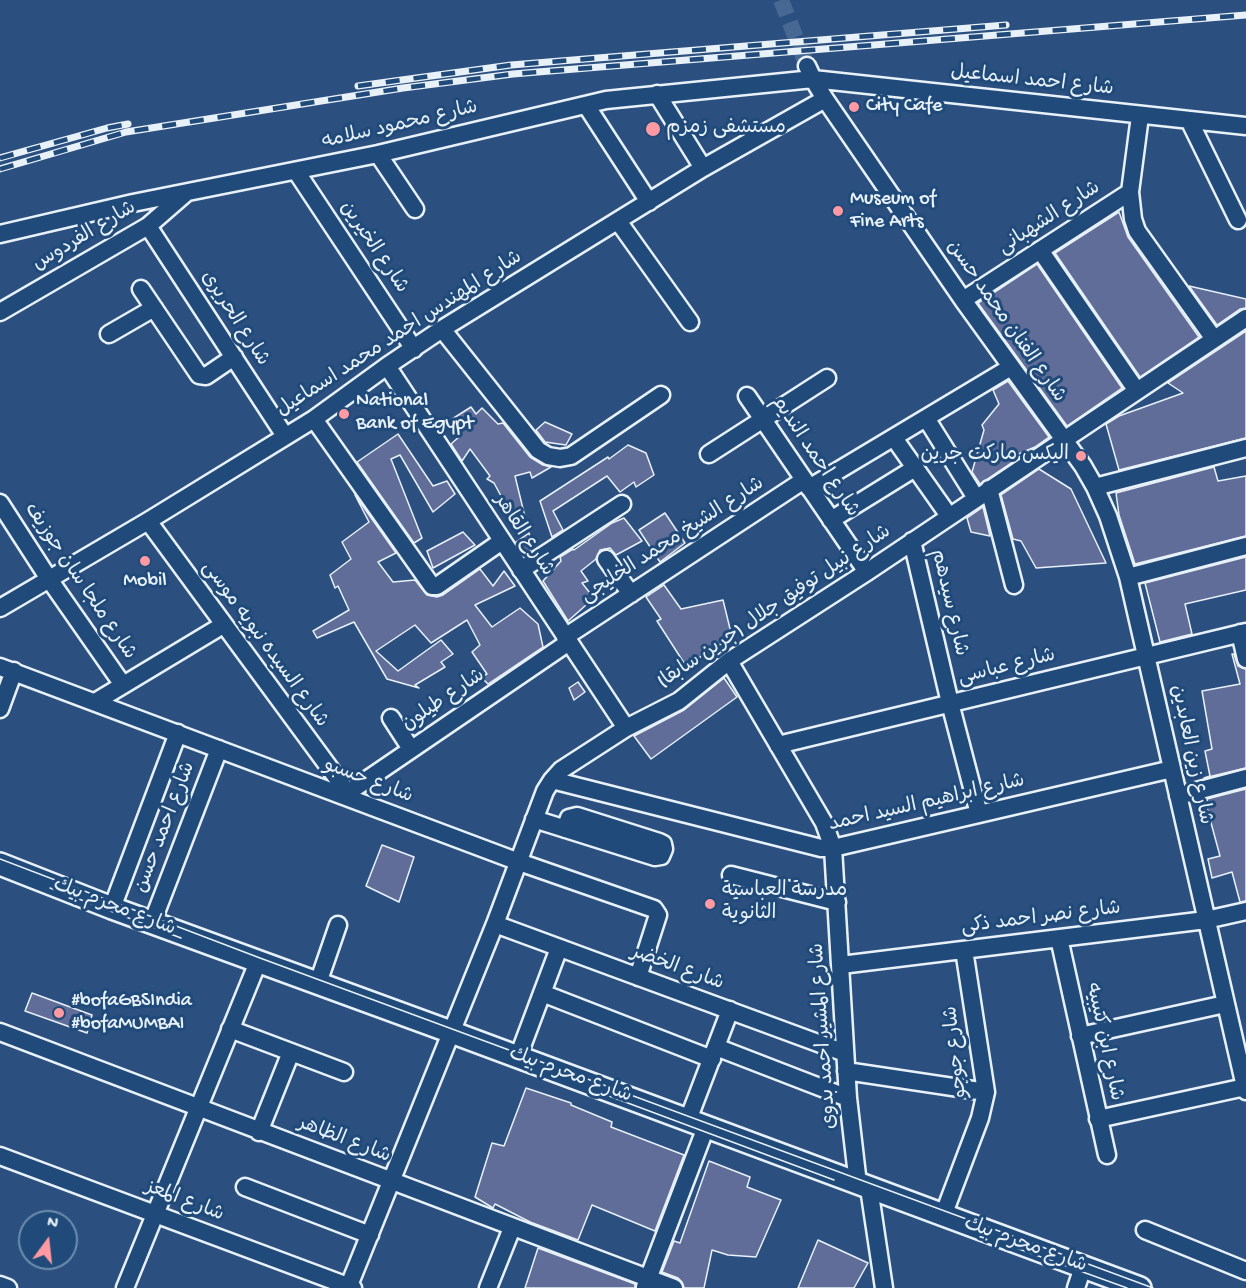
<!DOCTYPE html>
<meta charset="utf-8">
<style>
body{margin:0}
#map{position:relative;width:1246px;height:1288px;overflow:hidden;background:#2b5080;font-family:"Gochi Hand",sans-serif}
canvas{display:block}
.north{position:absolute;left:18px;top:1210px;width:60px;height:60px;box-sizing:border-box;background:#1f4a7a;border:2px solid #6f8dac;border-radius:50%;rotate:15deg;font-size:16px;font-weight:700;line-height:24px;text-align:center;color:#e8f1f8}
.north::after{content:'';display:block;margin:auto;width:21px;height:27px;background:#ff9aa2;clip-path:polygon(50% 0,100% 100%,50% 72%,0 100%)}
</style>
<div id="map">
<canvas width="1246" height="1288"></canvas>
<div class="north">N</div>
</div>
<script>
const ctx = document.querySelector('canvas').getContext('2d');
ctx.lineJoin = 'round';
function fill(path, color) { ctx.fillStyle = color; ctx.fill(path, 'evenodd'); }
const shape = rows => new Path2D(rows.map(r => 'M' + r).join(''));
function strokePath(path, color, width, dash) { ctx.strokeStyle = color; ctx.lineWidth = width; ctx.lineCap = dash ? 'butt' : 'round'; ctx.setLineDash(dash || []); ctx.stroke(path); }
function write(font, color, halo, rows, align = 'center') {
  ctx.font = font + ' "Gochi Hand","Playpen Sans Arabic",sans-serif'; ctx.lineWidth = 6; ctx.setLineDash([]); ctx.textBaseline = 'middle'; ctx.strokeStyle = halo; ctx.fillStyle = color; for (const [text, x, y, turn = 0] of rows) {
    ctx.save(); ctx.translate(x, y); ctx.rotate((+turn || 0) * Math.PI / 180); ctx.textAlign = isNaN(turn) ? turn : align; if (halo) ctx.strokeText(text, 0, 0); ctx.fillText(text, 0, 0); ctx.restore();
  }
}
const building = shape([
 [1119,212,1128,237,1199,337,1140,377,1055,253,1119,212],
 [1037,264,1122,388,1067,426,978,303,1037,264],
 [1189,286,1246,299,1246,308,1240,309,1217,325,1189,286],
 [1246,331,1246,438,1119,470,1106,424,1119,416,1183,393,1168,383,1246,331],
 [1008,381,1049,437,1035,447,1016,455,1020,457,980,484,972,472,984,430,982,425,999,404,993,390,1008,381],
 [471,407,476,414,482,408,498,424,503,423,530,457,543,465,551,467,532,478,530,472,515,476,525,517,515,522,494,483,487,479,490,476,470,449,462,461,451,444,460,436,449,421,471,407],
 [545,422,572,434,566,445,545,442,536,430,545,422],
 [398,434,433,486,447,481,455,494,433,512,400,455,391,459,422,538,414,543,357,462,398,434],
 [628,445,646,453,654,475,636,487,634,482,620,492,607,476,553,511,563,530,552,537,540,501,608,457,609,459,628,445],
 [1214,467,1218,481,1246,476,1246,536,1135,564,1119,515,1116,493,1214,467],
 [1039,469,1071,489,1106,563,1036,568,1021,541,1013,539,1001,495,1039,469],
 [355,495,396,553,378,562,393,582,415,580,427,595,437,597,443,595,480,569,493,586,504,571,515,586,475,605,492,627,520,608,538,624,543,647,488,684,481,677,487,674,472,652,480,645,467,620,431,643,415,625,376,651,398,671,441,640,453,654,441,662,445,667,415,685,419,688,387,679,354,622,317,638,313,631,349,610,338,586,335,588,330,575,351,559,342,542,369,522,355,495],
 [983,507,990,536,971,532,967,518,983,507],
 [665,513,685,543,660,562,639,530,665,513],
 [624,518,642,541,616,555,610,548,600,550,596,559,581,571,588,581,582,583,594,598,568,621,543,581,561,561,560,557,573,549,574,550,612,523,624,518],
 [463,532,475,545,433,568,427,551,463,532],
 [529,533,533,548,524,555,516,542,529,533],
 [1246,557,1246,590,1185,604,1192,634,1160,642,1145,583,1246,557],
 [664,585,681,609,723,600,732,637,686,666,657,621,661,619,646,597,664,585],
 [1232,654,1234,654,1238,666,1246,669,1246,768,1204,778,1210,776,1205,751,1212,749,1202,691,1240,684,1232,654],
 [724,678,737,697,651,759,634,736,684,710,724,678],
 [578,682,585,692,574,700,569,688,578,682],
 [1246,789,1246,901,1240,902,1232,872,1212,878,1208,859,1220,856,1207,808,1208,808,1207,799,1246,789],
 [382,845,414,857,399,902,366,886,382,845],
 [32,993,92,1015,87,1033,25,1011,32,993],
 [526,1088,571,1103,571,1105,612,1122,611,1127,684,1155,655,1231,592,1205,578,1240,530,1222,495,1204,493,1208,475,1197,492,1143,504,1146,526,1088],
 [709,1161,750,1177,747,1187,781,1200,756,1257,728,1255,712,1250,704,1288,684,1288,682,1282,678,1278,662,1272,674,1241,680,1243,709,1161],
 [818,1240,868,1263,854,1288,798,1288,818,1240],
 [538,1248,635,1284,635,1288,525,1288,538,1248]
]);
fill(building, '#606d98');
strokePath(building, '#e8f1f8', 1.5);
strokePath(shape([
 [781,0,807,66]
]), '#476892', 16, [16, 8]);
const minor = shape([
 [807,66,813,79,825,99,963,300,1083,466,1095,487,1108,516,1128,577,1246,1091],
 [657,94,703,168],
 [586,105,649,202],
 [1140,116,1130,192,1133,219,1137,231,1214,339],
 [1189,120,1238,220],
 [378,154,415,209],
 [296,171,414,349],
 [618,221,690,322],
 [148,226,285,436],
 [0,234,133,203,378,154,606,100,813,79,1246,126],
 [1040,250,1137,391],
 [141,289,199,375,206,376,234,357],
 [963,300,1130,192],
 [0,312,148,226,186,193],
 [442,329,538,450,548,456,560,458,571,456,661,395],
 [109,334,154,308],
 [387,366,626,728],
 [747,396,867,572],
 [926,418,976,498],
 [314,419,432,586,437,586,502,541],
 [894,438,949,516],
 [709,454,827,378],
 [1095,487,1246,448],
 [809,488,1011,367],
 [989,489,1014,585],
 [0,503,49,579,123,685],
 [831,520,915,468],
 [148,521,348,793],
 [912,541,950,703,979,814],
 [606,559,631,594],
 [521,570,622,504],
 [1128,577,1246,546],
 [0,608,148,521,314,419,387,366,442,329,703,168,825,99],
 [1240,633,1246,659],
 [565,637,804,480],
 [729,661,824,823,833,848,848,1098,858,1184],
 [0,667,519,862,654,909,658,915,638,977],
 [95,702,223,625],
 [0,709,14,671],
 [391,718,411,749],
 [778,745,1246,632],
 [552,780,821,848,833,848,1172,769],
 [343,796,569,642],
 [1178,796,1246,778],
 [534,819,655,857,661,856,664,849,663,844,659,842,577,816,569,818,565,829],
 [731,875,837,902],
 [112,908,178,733],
 [152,923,219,749],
 [495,924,845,1053],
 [1059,938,1107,1155],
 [841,965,1206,920,1246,911],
 [318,983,338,925],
 [542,993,712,1059],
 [230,1029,344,1072],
 [0,1032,674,1288],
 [1080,1036,1225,1004],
 [716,1047,848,1098],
 [518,1057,559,948],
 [846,1071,986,1092],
 [1098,1119,1245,1087],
 [688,1120,730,1010],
 [259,1132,291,1052],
 [0,1156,353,1288],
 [245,1187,370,1235],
 [869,1188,884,1288],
 [943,1216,980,1118,986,1092,964,950],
 [1145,1230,1246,1271],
 [0,1285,8,1288],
 [645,1287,706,1127],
 [125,1288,258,962],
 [348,1288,495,924,545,791,552,780,561,770,626,728,679,701,729,661,867,572,1246,318],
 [488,1288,512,1228],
 [1076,1288,1083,1267]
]);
const major = shape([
 [0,864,112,908,451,1032,1140,1288]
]);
strokePath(minor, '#e8f1f8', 21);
strokePath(major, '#e8f1f8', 26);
strokePath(minor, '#1f4a7a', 16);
strokePath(major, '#1f4a7a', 21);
strokePath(shape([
 [0,859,260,958,1153,1288],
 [50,888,181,938],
 [601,1093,834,1180],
 [1008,1245,1127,1288]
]), '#e8f1f8', 1.5);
const rail = shape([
 [358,86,511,65,1006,25],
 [0,158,107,128,128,124],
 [0,169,126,132,403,88,513,74,1246,15]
]);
strokePath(rail, '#e8f1f8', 7);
strokePath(rail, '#1f4a7a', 4.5, [14]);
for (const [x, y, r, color] of [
 [854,107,6,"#ff9aa2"],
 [653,129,8,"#ff9aa2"],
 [838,211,6,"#ff9aa2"],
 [344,414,6,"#ff9aa2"],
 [1081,456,6,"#ff9aa2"],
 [145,561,6,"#ff9aa2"],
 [710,904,6,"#ff9aa2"],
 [59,1013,6,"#ff9aa2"]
]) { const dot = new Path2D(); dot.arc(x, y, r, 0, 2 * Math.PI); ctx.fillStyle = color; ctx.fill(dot); strokePath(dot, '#1f4a7a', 2); }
write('20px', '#e8f1f8', '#1f4a7a', [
 ["شارع احمد اسماعيل",1032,82,6],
 ["شارع محمود سلامه",400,126,-13],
 ["شارع الشهبانى",1050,219,-33],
 ["شارع الفردوس",85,237,-31],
 ["شارع الخيرين",373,248,56],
 ["شارع الحريرى",234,319,57],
 ["شارع الفنان محمد حسن",1005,322,55],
 ["شارع المهندس احمد محمد اسماعيل",400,335,-33],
 ["شارع احمد النديم",814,457,56],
 ["شارع القاهر",523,536,57],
 ["شارع الشيخ محمد الخليجى",673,541,-33],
 ["شارع ملجا سان جوزيف",79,582,56],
 ["شارع سيدهم",948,603,77],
 ["شارع نبيل توفيق جلال (جرين سابقا)",775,608,-34],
 ["شارع السيده نبويه موسى",264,645,54],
 ["شارع عباسى",1007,668,-14],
 ["شارع طيلون",444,701,-34],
 ["شارع زين العابدين",1190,755,78],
 ["شارع حسبو",368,782,21],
 ["شارع ابراهيم السيد احمد",927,804,-13],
 ["شارع احمد حسن",166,828,-69],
 ["شارع محرم بيك",114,908,21],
 ["شارع نصر احمد ذكى",1041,919,-7],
 ["شارع الخضر",677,969,20],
 ["شارع المشير احمد بدوى",825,1036,-94],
 ["شارع ابن كتيبيه",1103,1042,78],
 ["شارع جوجو",957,1052,-96],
 ["شارع محرم بيك",570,1076,20],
 ["شارع الظاهر",344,1141,21],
 ["شارع المعز",184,1202,21],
 ["شارع محرم بيك",1025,1246,20]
]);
write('20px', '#e8f1f8', '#1f4a7a', [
 ["City Cafe",866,107],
 ["مستشفى زمزم",666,129],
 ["Museum of",850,200],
 ["Fine Arts",850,223],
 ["National",356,402],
 ["Bank of Egypt",356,425],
 ["اليكس ماركت جرين",1069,456,"right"],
 ["Mobil",145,582,"center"],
 ["مدرسة العباسية",722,892],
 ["الثانوية",722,915],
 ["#bofaGBSIndia",71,1002],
 ["#bofaMUMBAI",71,1025]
], 'left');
</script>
